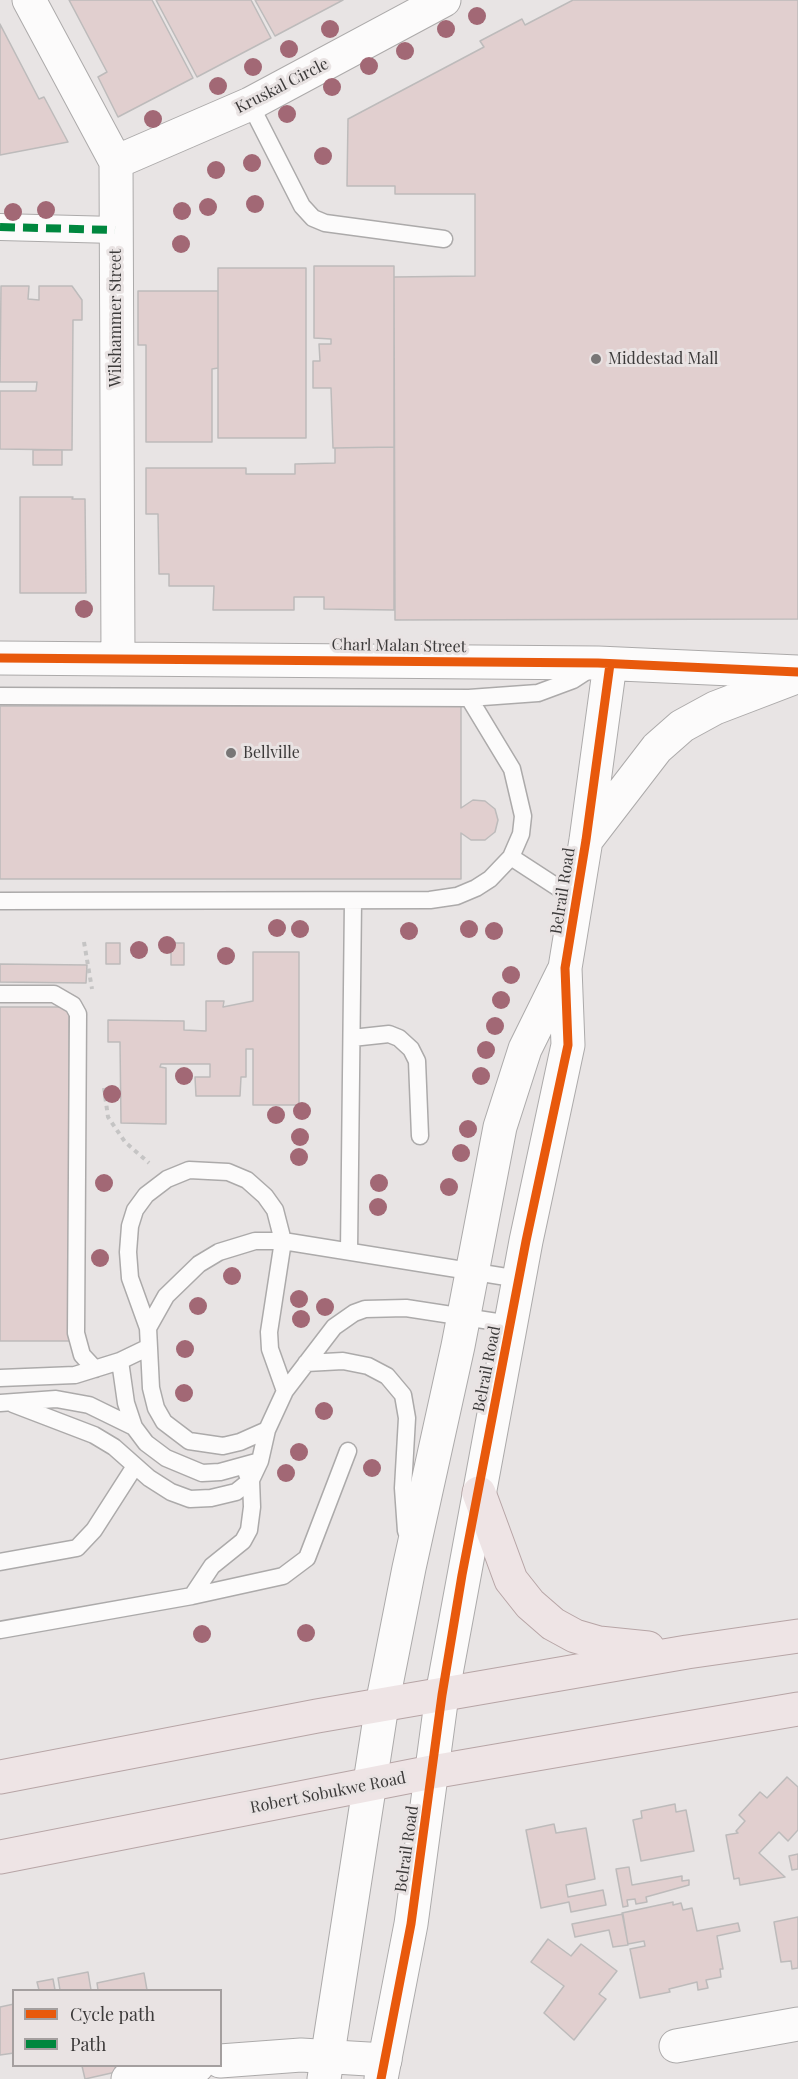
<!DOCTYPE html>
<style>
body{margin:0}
#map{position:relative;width:798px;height:2079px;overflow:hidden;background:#e8e4e4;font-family:"Playfair Display",serif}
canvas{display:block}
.legend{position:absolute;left:12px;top:1989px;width:210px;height:78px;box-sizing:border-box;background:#e9e3e3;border:2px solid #a49f9f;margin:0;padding:8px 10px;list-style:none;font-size:18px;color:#3c3a3a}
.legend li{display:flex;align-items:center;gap:12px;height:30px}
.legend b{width:30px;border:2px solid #a49f9f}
</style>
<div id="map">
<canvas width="798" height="2079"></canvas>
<ul class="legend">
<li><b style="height:8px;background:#e8590c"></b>Cycle path</li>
<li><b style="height:8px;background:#00873e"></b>Path</li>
</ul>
</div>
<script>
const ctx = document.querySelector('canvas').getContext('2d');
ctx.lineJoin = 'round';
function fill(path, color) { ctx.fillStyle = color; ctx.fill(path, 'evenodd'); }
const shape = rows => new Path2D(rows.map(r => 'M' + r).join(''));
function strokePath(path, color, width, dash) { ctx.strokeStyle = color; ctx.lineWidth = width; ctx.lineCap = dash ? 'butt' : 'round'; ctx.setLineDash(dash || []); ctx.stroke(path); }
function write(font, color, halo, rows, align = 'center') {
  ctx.font = font + ' "Playfair Display",serif'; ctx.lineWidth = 6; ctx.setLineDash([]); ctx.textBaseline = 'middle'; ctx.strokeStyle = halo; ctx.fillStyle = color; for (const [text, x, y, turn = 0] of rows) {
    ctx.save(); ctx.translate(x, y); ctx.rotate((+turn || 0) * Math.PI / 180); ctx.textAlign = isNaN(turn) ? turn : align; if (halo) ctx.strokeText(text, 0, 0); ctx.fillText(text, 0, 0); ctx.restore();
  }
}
const building = shape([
 [69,0,152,0,193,78,118,117,98,77,107,72,69,0],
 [156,0,251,0,271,38,197,77,156,0],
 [255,0,343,0,275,36,255,0],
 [573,0,798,0,798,619,395,620,394,277,475,276,475,194,395,194,395,186,347,186,348,119,484,47,480,41,522,19,525,25,573,0],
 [0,24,39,99,44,97,68,142,0,155,0,24],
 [314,266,394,266,394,447,333,448,331,388,313,388,313,361,320,361,319,344,331,344,331,339,314,338,314,266],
 [218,268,306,268,306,438,218,438,218,268],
 [1,286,29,286,28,299,39,300,39,286,72,286,82,300,82,320,73,320,72,450,0,449,0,391,36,391,37,382,0,382,1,286],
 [138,291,218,291,218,368,212,369,212,442,146,442,146,345,138,345,138,291],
 [394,447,394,610,324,609,324,597,294,597,294,610,213,610,214,586,169,586,169,574,159,574,158,514,146,514,146,468,246,468,246,474,295,474,295,464,335,463,335,448,394,447],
 [33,450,62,450,62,465,33,465,33,450],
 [20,497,73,497,72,499,85,499,86,593,20,593,20,497],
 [0,706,461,706,461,808,473,800,485,801,495,809,498,820,495,832,485,840,471,840,461,833,461,879,0,879,0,706],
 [106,943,120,943,120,964,106,964,106,943],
 [171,943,184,943,184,965,171,965,171,943],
 [253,952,299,952,299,1105,253,1105,253,1049,246,1049,246,1077,241,1077,240,1096,196,1096,195,1077,210,1077,210,1064,161,1064,160,1067,166,1068,166,1124,121,1123,120,1042,108,1042,108,1020,184,1021,184,1030,206,1031,206,1001,224,1001,223,1007,253,1001,253,952],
 [0,964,87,965,86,983,0,982,0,964],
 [0,1007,69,1007,69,1341,0,1341,0,1007],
 [787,1777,798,1787,798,1830,788,1841,779,1832,759,1853,785,1877,740,1885,739,1878,734,1879,726,1835,738,1833,736,1831,745,1821,739,1815,760,1792,767,1798,787,1777],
 [675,1804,676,1812,686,1810,694,1851,641,1861,633,1820,642,1818,641,1811,675,1804],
 [554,1824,556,1833,586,1828,595,1879,566,1885,568,1897,603,1890,606,1905,571,1912,569,1902,541,1908,526,1830,554,1824],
 [798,1854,798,1869,792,1870,789,1856,798,1854],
 [629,1867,632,1885,682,1876,682,1881,689,1880,689,1885,646,1897,647,1902,636,1904,635,1899,627,1900,628,1906,623,1907,616,1869,629,1867],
 [673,1902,673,1905,681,1903,683,1910,692,1908,697,1931,738,1923,740,1931,717,1936,723,1969,720,1969,721,1977,706,1980,708,1988,698,1990,697,1982,669,1989,670,1992,640,1998,630,1949,645,1946,644,1941,628,1944,622,1913,673,1902],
 [623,1914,628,1945,613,1947,609,1930,575,1937,572,1924,623,1914],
 [798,1917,798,1968,792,1969,791,1961,781,1962,774,1922,798,1917],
 [548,1939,571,1956,581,1944,617,1971,599,1994,606,1999,574,2040,544,2013,564,1986,531,1962,548,1939],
 [88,1972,91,1990,60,1990,58,1978,88,1972],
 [144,1973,147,1990,98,1990,97,1983,144,1973],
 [53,1979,55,1990,39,1990,37,1982,53,1979],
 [14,2004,14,2053,0,2055,0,2007,14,2004],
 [82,2066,115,2066,116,2072,85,2079,82,2066]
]);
fill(building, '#e1cfcf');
strokePath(building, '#bdbbbb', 1.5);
const service = shape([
 [250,104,302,206,313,218,325,223,444,239],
 [0,696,469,698,538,693,573,680,593,667],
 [511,857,577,900],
 [0,901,430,900,457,896,476,888,490,879,511,857,521,834,523,816,512,769,469,698],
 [0,994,54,994,73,1005,78,1014,76,1333,82,1355,95,1369],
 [352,1038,389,1034,399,1038,411,1049,417,1061,420,1136],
 [349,1251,353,901],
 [148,1328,166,1296,199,1264,219,1252,255,1241,283,1241,519,1279],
 [120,1361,126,1403,134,1427,146,1443,166,1458,202,1473,220,1472,260,1461],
 [306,1363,343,1361,368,1366,387,1376,403,1395,407,1418,403,1488,406,1531],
 [0,1378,75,1375,120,1361,147,1348],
 [0,1403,56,1399,89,1405,134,1427],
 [13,1404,94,1435,114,1447,149,1478,171,1492,190,1499,211,1498,236,1492,251,1480,260,1461,267,1430,285,1391,334,1327,354,1313,365,1309,406,1308,510,1324],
 [267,1430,240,1442,223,1446,189,1441,164,1422,156,1408,151,1388,148,1328,130,1278,128,1252,130,1226,135,1210,146,1195,167,1179,189,1170,228,1172,247,1180,265,1196,275,1210,283,1241,269,1332,270,1349,285,1391],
 [0,1562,77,1548,94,1530,135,1466],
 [192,1596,212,1566,243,1541,249,1530,252,1507,251,1480,247,1474],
 [0,1630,192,1596,283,1576,307,1558,348,1451]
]);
const pedestrian = shape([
 [0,227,115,230]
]);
const minor = shape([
 [29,0,116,162,118,658],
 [116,162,250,104,444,0],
 [0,658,598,663,798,672],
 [587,839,657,748,682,726,715,708,796,677],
 [442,1695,526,1241,568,1045,565,968,586,840,610,664],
 [382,1705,409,1568,458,1346,500,1127,525,1049,563,972],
 [676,2046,798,2024],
 [220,2061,301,2055,385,2060],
 [128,2079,197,2066]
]);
const tertiary = shape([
 [324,2079,382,1705],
 [381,2079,411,1924,442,1695]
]);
const primary = shape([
 [479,1493,511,1580,530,1604,553,1624,575,1636,599,1643,648,1648],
 [0,1777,317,1716,687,1652,798,1636],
 [0,1857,432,1772,798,1709]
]);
strokePath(service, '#acaaaa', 19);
strokePath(pedestrian, '#acaaaa', 28);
strokePath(minor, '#acaaaa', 35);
strokePath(tertiary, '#acaaaa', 35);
strokePath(primary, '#b7a5a6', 35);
strokePath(shape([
 [84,942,92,989],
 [104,1088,108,1117,125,1142,149,1163]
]), '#c5c4c4', 4, [4.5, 4.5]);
strokePath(service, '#fcfbfb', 16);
strokePath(pedestrian, '#fcfbfb', 26);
strokePath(minor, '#fcfbfb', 33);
strokePath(tertiary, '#fcfbfb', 33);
strokePath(primary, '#eee4e5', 33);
strokePath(shape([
 [0,227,115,230]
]), '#00873e', 8, [15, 8]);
strokePath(shape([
 [0,658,598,663,798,672],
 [381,2079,411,1924,442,1695,462,1575,526,1241,568,1045,565,968,586,840,610,664]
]), '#e8590c', 9);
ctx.fillStyle = '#a26875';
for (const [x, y] of [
 [477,16],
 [330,29],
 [446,29],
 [289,49],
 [405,51],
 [369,66],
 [253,67],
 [218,86],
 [332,87],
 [287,114],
 [153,119],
 [323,156],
 [252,163],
 [216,170],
 [255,204],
 [208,207],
 [46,210],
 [182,211],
 [13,212],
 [181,244],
 [84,609],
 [277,928],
 [300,929],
 [469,929],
 [409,931],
 [494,931],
 [167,945],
 [139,950],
 [226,956],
 [511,975],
 [501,1000],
 [495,1026],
 [486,1050],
 [184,1076],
 [481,1076],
 [112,1094],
 [302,1111],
 [276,1115],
 [468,1129],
 [300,1137],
 [461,1153],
 [299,1157],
 [104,1183],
 [379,1183],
 [449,1187],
 [378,1207],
 [100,1258],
 [232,1276],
 [299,1299],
 [198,1306],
 [325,1307],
 [301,1319],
 [185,1349],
 [184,1393],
 [324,1411],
 [299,1452],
 [372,1468],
 [286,1473],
 [306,1633],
 [202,1634]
]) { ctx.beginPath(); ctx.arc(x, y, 9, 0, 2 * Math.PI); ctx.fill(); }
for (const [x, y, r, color] of [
 [596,359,6,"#787676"],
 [231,753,6,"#787676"]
]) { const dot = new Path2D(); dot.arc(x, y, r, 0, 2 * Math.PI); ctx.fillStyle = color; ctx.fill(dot); strokePath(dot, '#e9e3e3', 2); }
write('16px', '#3c3a3a', '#e9e3e3', [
 ["Kruskal Circle",282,86,-27],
 ["Wilshammer Street",116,318,-90],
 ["Charl Malan Street",399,646,1],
 ["Belrail Road",563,891,-81],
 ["Belrail Road",487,1369,-79],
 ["Robert Sobukwe Road",328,1793,-11],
 ["Belrail Road",407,1849,-82]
]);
write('16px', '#3c3a3a', '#e9e3e3', [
 ["Middestad Mall",608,359],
 ["Bellville",243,753]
], 'left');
</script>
